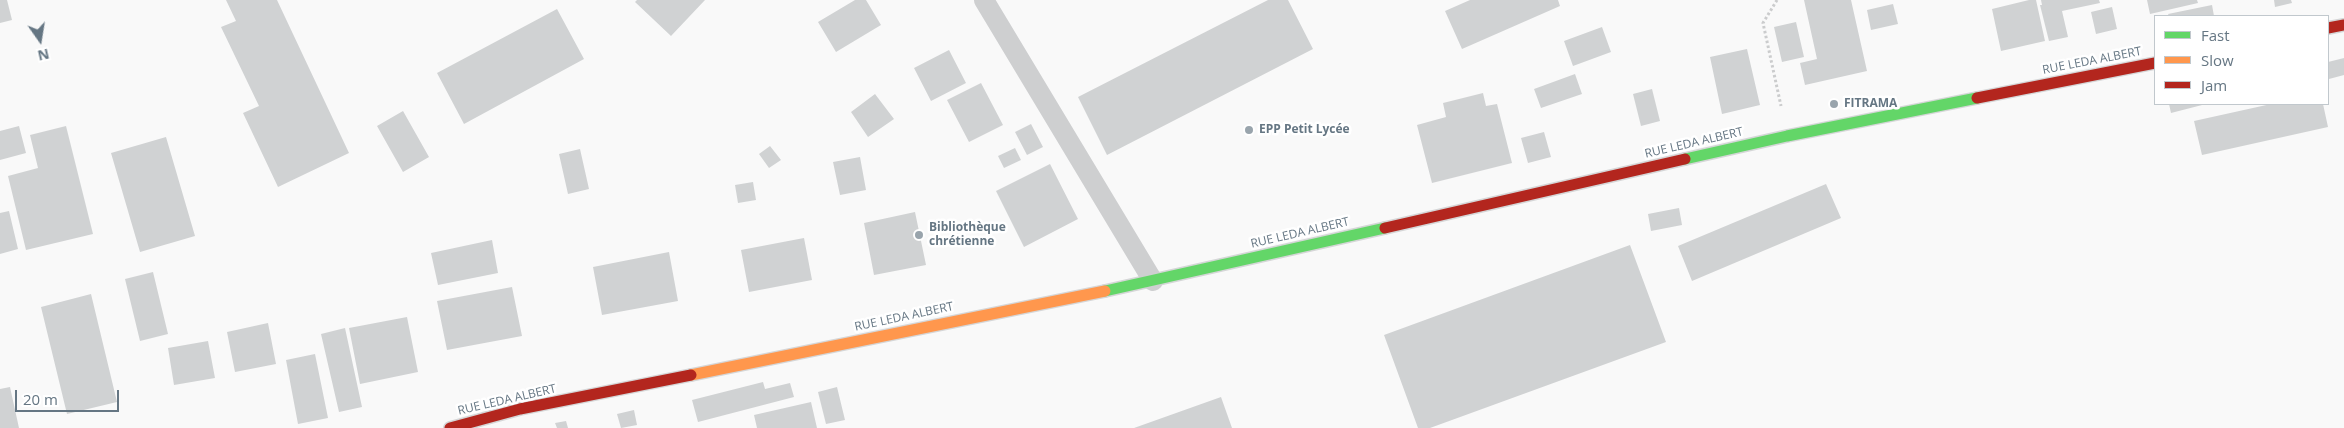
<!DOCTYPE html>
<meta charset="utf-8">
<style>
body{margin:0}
#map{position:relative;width:2344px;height:428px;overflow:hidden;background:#f9f9f9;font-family:"Open Sans",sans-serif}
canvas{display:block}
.legend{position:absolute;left:2154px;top:15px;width:175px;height:90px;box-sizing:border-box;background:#fff;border:1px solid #c1c8cd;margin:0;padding:6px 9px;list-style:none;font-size:15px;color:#657683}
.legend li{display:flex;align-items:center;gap:10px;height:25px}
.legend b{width:25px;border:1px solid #c1c8cd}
.north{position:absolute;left:15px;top:15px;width:50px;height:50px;-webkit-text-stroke:4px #fff;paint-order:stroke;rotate:167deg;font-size:14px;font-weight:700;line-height:20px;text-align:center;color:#657683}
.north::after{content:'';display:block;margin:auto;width:18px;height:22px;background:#657683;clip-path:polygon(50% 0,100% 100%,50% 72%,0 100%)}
.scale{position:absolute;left:15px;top:390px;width:104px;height:22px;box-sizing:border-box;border:2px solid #657683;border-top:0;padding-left:6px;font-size:15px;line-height:18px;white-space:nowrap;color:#657683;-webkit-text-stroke:4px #fff;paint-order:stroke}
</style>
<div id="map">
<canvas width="2344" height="428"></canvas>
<ul class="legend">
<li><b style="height:6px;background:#63d668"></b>Fast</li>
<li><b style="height:6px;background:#ff974d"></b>Slow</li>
<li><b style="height:6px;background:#b3261e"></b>Jam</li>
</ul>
<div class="north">N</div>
<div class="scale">20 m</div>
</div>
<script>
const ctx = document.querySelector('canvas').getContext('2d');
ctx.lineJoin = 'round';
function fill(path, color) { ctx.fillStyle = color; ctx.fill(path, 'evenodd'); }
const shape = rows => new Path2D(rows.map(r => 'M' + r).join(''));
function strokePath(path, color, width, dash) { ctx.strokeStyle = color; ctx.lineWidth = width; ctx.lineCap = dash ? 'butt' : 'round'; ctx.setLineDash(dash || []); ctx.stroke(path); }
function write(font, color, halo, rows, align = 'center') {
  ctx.font = font + ' "Open Sans",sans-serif'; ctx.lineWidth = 5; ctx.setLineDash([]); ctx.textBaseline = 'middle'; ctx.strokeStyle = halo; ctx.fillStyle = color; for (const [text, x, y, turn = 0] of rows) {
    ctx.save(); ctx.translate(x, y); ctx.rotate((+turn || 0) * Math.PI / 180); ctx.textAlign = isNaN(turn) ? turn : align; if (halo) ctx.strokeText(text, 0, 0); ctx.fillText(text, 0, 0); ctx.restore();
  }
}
fill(shape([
 [0,0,7,0,12,20,0,23],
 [226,0,277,0,349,153,278,187,243,113,259,106,221,27,236,21],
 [637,0,705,0,671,36,635,2],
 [855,0,866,0,881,25,836,52,818,22],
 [1268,0,1288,0,1313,49,1107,155,1078,97],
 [1470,0,1558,0,1560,6,1462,49,1445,11],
 [1804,0,1851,0,1867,71,1805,85,1800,63,1817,59],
 [2029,0,2036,0,2045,41,2001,51,1992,9],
 [2041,0,2099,0,2100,3,2062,11,2068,37,2049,41,2040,5,2042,5],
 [2147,0,2197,0,2198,3,2150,14],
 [2274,0,2291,0,2292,3,2275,7],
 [1893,4,1898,24,1871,30,1867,10],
 [2212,5,2214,16,2169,16,2168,14],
 [2112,7,2117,29,2096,34,2091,12],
 [557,9,584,59,464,124,437,73],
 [1796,22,1804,57,1782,62,1774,27],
 [1602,27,1611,52,1573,66,1564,41],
 [1747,49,1760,105,1722,114,1710,57],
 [949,50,966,83,931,101,914,68],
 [2344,58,2344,75,2329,79,2328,62],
 [1575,74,1582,94,1541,108,1534,89],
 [981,83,1003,125,969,142,947,100],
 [1652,89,1660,121,1641,126,1633,94],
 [1483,93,1486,106,1497,104,1512,163,1432,183,1417,125,1446,117,1443,103],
 [875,94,894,119,868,137,851,112],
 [2169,104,2206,104,2171,113],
 [2271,104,2323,104,2328,127,2202,155,2194,121],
 [403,111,429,157,403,172,377,126],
 [1031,124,1043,147,1027,155,1015,132],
 [19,126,26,153,0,160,0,131],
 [66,126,93,234,26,250,8,176,38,168,30,135],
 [1544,132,1551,157,1528,163,1521,138],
 [166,137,195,236,140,252,111,153],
 [770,146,781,160,769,168,759,154],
 [1015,148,1021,160,1004,168,998,156],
 [580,149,589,189,568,194,559,154],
 [860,157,866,190,840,195,833,162],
 [1050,164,1078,219,1024,247,996,191],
 [753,182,756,200,738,203,735,185],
 [1826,184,1841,218,1692,281,1678,246],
 [1679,208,1682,225,1651,231,1648,214],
 [9,211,18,249,0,254,0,213],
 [915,212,926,265,874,275,864,223],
 [804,238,812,280,749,292,741,250],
 [492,240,498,273,438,285,431,253],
 [1630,245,1666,342,1430,428,1418,428,1384,335],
 [669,252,678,301,602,315,593,267],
 [153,272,168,334,140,341,125,279],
 [512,287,522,336,447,350,437,301],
 [91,294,117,402,67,414,41,307],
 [407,317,418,372,360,384,349,328],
 [268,323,276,364,235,372,227,332],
 [345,328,362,407,339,412,321,334],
 [208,341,215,378,174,385,168,348],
 [315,354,328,418,298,424,286,360],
 [763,382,765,389,790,383,794,397,698,422,692,400],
 [10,387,19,428,0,428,0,389],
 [837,387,845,420,826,424,818,392],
 [1221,397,1232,428,1134,428],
 [811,402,817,428,757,428,754,415],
 [634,410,637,425,621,428,617,414],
 [566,421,568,428,557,428,555,423]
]), '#d0d2d3');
const fast = shape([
 [1685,159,1787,136,1977,98],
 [1105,291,1385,228]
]);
const slow = shape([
 [691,375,1105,291]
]);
const jam = shape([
 [2328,28,2344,25],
 [1977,98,2155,63],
 [1385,228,1685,159],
 [450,428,520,409,691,375]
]);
strokePath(fast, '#d5d6d7', 14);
strokePath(slow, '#d5d6d7', 14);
strokePath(jam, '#d5d6d7', 14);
strokePath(shape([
 [1777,0,1763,23,1781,106]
]), '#cbcccd', 3, [2.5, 2.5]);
strokePath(shape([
 [984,0,1153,281]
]), '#cecfd0', 20);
strokePath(fast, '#63d668', 11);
strokePath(slow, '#ff974d', 11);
strokePath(jam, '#b3261e', 11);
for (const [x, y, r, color] of [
 [1834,104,5,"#99a4ac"],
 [1249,130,5,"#99a4ac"],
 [919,235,5,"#99a4ac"]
]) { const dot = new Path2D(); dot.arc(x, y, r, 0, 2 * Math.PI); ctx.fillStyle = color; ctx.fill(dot); strokePath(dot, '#fff', 2); }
write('12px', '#657683', '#fff', [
 ["RUE LEDA ALBERT",2092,61,-11],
 ["RUE LEDA ALBERT",1694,143,-13],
 ["RUE LEDA ALBERT",1300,233,-13],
 ["RUE LEDA ALBERT",904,317,-12],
 ["RUE LEDA ALBERT",507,400,-13]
]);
write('bold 12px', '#657683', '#fff', [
 ["FITRAMA",1844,104],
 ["EPP Petit Lycée",1259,130],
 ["Bibliothèque",929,228],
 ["chrétienne",929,242]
], 'left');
</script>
